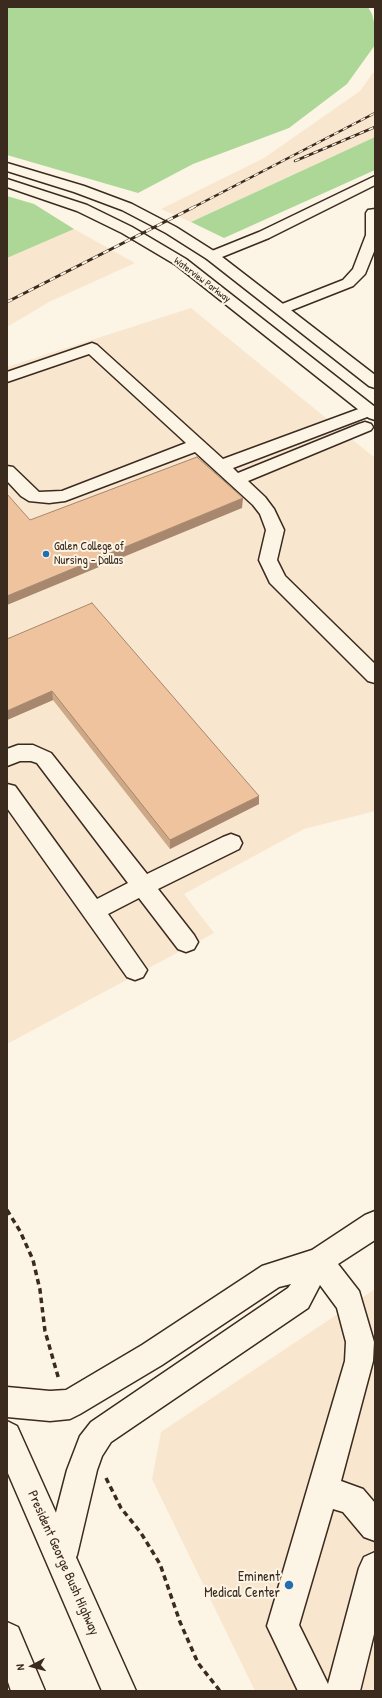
<!DOCTYPE html>
<style>
body{margin:0}
#map{position:relative;width:382px;height:1698px;overflow:hidden;background:#fcf5e5;font-family:"Patrick Hand",sans-serif}
canvas{display:block}
.frame{position:absolute;inset:0;border:8px solid #3b2a1e;pointer-events:none}
.north{position:absolute;left:12px;top:1646px;width:40px;height:40px;-webkit-text-stroke:3px #fcf5e5;paint-order:stroke;rotate:264deg;font-size:11px;font-weight:700;line-height:16px;text-align:center;color:#3b2a1e}
.north::after{content:'';display:block;margin:auto;width:14px;height:18px;background:#3b2a1e;clip-path:polygon(50% 0,100% 100%,50% 72%,0 100%)}
</style>
<div id="map">
<canvas width="382" height="1698"></canvas>
<div class="frame"></div>
<div class="north">N</div>
</div>
<script>
const ctx = document.querySelector('canvas').getContext('2d');
ctx.lineJoin = 'round';
function fill(path, color) { ctx.fillStyle = color; ctx.fill(path, 'evenodd'); }
const shape = rows => new Path2D(rows.map(r => 'M' + r).join(''));
function strokePath(path, color, width, dash) { ctx.strokeStyle = color; ctx.lineWidth = width; ctx.lineCap = dash ? 'butt' : 'round'; ctx.setLineDash(dash || []); ctx.stroke(path); }
function write(font, color, halo, rows, align = 'center') {
  ctx.font = font + ' "Patrick Hand",sans-serif'; ctx.lineWidth = 4; ctx.setLineDash([]); ctx.textBaseline = 'middle'; ctx.strokeStyle = halo; ctx.fillStyle = color; for (const [text, x, y, turn = 0] of rows) {
    ctx.save(); ctx.translate(x, y); ctx.rotate((+turn || 0) * Math.PI / 180); ctx.textAlign = isNaN(turn) ? turn : align; if (halo) ctx.strokeText(text, 0, 0); ctx.fillText(text, 0, 0); ctx.restore();
  }
}
fill(shape([
 [375,70,375,137,191,222,161,209,264,158,360,91],
 [74,229,135,263,49,302,7,327,7,258],
 [191,308,375,458,375,811,304,829,184,894,214,933,7,1044,7,367],
 [375,1289,375,1691,255,1691,152,1479,161,1432]
]), '#f8e6cf');
fill(shape([
 [7,7,368,7,372,14,375,26,375,45,347,84,289,128,193,164,138,193,7,155],
 [375,137,375,170,224,238,191,222],
 [7,196,34,204,74,229,7,258]
]), '#acd796');
const minor = shape([
 [375,176,375,185,269,238,217,259,207,259,205,256,207,253,259,232,375,176],
 [375,209,375,249,365,274,353,286,287,312,277,312,275,309,277,306,343,280,353,269,366,235,366,213,368,210,375,209],
 [92,343,97,345,223,459,364,407,375,406,375,414,233,468,238,473,359,424,365,422,371,424,373,427,371,430,248,481,265,497,274,509,284,530,277,560,285,576,375,664,375,683,368,681,270,583,259,560,266,530,260,514,253,505,195,452,65,501,49,503,29,501,21,496,7,481,7,466,13,467,39,492,62,491,186,443,89,354,7,382,7,372,92,343],
 [18,745,33,745,51,753,147,874,223,837,231,834,239,837,242,843,239,849,158,889,194,935,198,942,194,949,186,952,178,949,139,898,108,914,147,970,143,977,135,980,127,977,7,808,7,784,15,786,97,899,128,883,37,763,31,761,20,761,7,766,7,749,18,745],
 [375,1211,375,1240,338,1264,359,1291,374,1342,373,1361,341,1481,363,1489,375,1503,375,1541,364,1537,343,1512,333,1509,299,1625,328,1684,359,1568,364,1557,375,1552,375,1630,360,1691,298,1691,267,1626,345,1361,346,1342,337,1308,320,1285,308,1308,111,1442,102,1456,97,1470,77,1555,72,1566,61,1571,50,1566,45,1555,67,1470,80,1436,91,1422,288,1288,291,1284,279,1287,162,1365,80,1414,70,1419,50,1421,7,1417,7,1387,50,1391,66,1390,142,1345,262,1266,312,1250,365,1215,375,1211]
]);
const major = shape([
 [7,163,84,186,132,204,176,227,217,253,375,375,375,388,369,386,207,259,166,233,122,210,74,192,7,171,7,163],
 [7,179,87,205,132,227,186,259,375,407,375,420,369,418,176,265,122,233,77,211,7,187,7,179],
 [7,1421,17,1426,136,1691,102,1691,7,1471,7,1421]
]);
const highway = shape([
 [7,1622,18,1627,45,1691,11,1691,7,1679,7,1622]
]);
strokePath(minor, '#3b2a1e', 3);
strokePath(major, '#3b2a1e', 3);
strokePath(highway, '#3b2a1e', 3);
strokePath(shape([
 [7,1210,20,1231,33,1260,40,1290,45,1331,59,1380],
 [106,1478,121,1508,141,1533,160,1564,180,1622,198,1663,220,1691]
]), '#3b2a1e', 3.5, [5.5, 4]);
fill(minor, '#fcf5e5');
fill(major, '#fcf5e5');
fill(highway, '#fcf5e5');
const railFar1 = shape([
 [295,161,375,127],
 [192,208,375,113]
]);
const rail = shape([
 [7,302,194,207]
]);
strokePath(railFar1, '#3b2a1e', 2.5);
strokePath(rail, '#3b2a1e', 3);
strokePath(railFar1, '#fcf5e5', 1.5, [5]);
strokePath(rail, '#fcf5e5', 2, [6]);
fill(shape([
 [7,639,259,804,170,849,53,700,7,720]
]), '#cda887');
fill(shape([
 [243,498,242,508,7,605,7,596],
 [52,691,53,700,7,720,7,711],
 [259,796,259,804,170,849,170,840]
]), '#a7886e');
const building = shape([
 [197,457,243,498,7,596,7,494,30,520,197,457],
 [92,603,259,796,170,840,52,691,7,711,7,639,92,603]
]);
fill(building, '#eec39d');
strokePath(building, '#a7886e', 1);
for (const [x, y, r, color] of [
 [46,554,4,"#1f6fb2"],
 [289,1585,5,"#1f6fb2"]
]) { const dot = new Path2D(); dot.arc(x, y, r, 0, 2 * Math.PI); ctx.fillStyle = color; ctx.fill(dot); strokePath(dot, '#fcf5e5', 1.5); }
write('10px', '#3b2a1e', '#fcf5e5', [
 ["Waterview Parkway",202,280,37]
]);
write('12px', '#3b2a1e', '#fcf5e5', [
 ["Galen College of",54,547],
 ["Nursing - Dallas",54,561]
], 'left');
write('14px', '#3b2a1e', '#fcf5e5', [
 ["President George Bush Highway",63,1563,66]
]);
write('14px', '#3b2a1e', '#fcf5e5', [
 ["Eminent",280,1577],
 ["Medical Center",280,1593]
], 'right');
</script>
